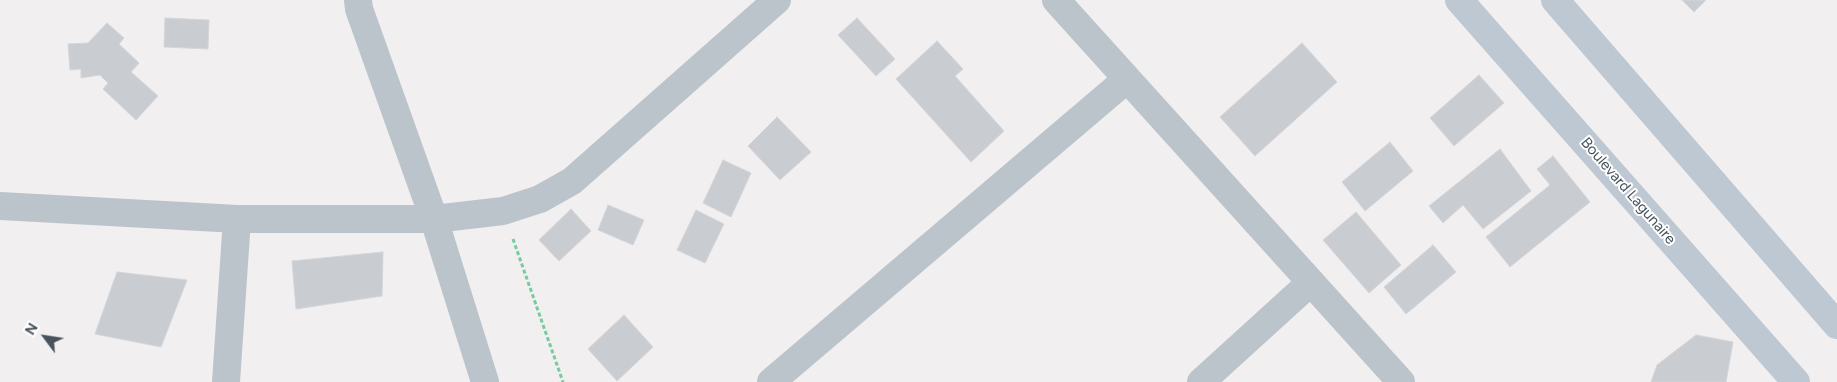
<!DOCTYPE html>
<style>
body{margin:0}
#map{position:relative;width:1837px;height:382px;overflow:hidden;background:#f1efef;font-family:Figtree,sans-serif}
canvas{display:block}
.north{position:absolute;left:20px;top:312px;width:50px;height:50px;-webkit-text-stroke:4px #fff;paint-order:stroke;rotate:301deg;font-size:14px;font-weight:700;line-height:20px;text-align:center;color:#47535c}
.north::after{content:'';display:block;margin:auto;width:18px;height:22px;background:#47535c;clip-path:polygon(50% 0,100% 100%,50% 72%,0 100%)}
</style>
<div id="map">
<canvas width="1837" height="382"></canvas>
<div class="north">N</div>
</div>
<script>
const ctx = document.querySelector('canvas').getContext('2d');
ctx.lineJoin = 'round';
function fill(path, color) { ctx.fillStyle = color; ctx.fill(path, 'evenodd'); }
const shape = rows => new Path2D(rows.map(r => 'M' + r).join(''));
function strokePath(path, color, width, dash) { ctx.strokeStyle = color; ctx.lineWidth = width; ctx.lineCap = dash ? 'butt' : 'round'; ctx.setLineDash(dash || []); ctx.stroke(path); }
function write(font, color, halo, rows, align = 'center') {
  ctx.font = font + ' Figtree,sans-serif'; ctx.lineWidth = 4; ctx.setLineDash([]); ctx.textBaseline = 'middle'; ctx.strokeStyle = halo; ctx.fillStyle = color; for (const [text, x, y, turn = 0] of rows) {
    ctx.save(); ctx.translate(x, y); ctx.rotate((+turn || 0) * Math.PI / 180); ctx.textAlign = isNaN(turn) ? turn : align; if (halo) ctx.strokeText(text, 0, 0); ctx.fillText(text, 0, 0); ctx.restore();
  }
}
const building = shape([
 [1682,0,1706,0,1694,12,1682,0],
 [165,18,209,20,208,49,164,47,165,18],
 [857,18,895,59,876,76,838,35,857,18],
 [107,23,124,38,119,44,139,63,131,72,158,96,136,120,103,89,108,83,100,75,81,78,81,69,70,70,68,44,88,43,107,23],
 [937,41,963,69,955,76,1004,131,971,162,896,79,937,41],
 [1302,43,1337,82,1255,156,1220,117,1302,43],
 [1479,75,1504,103,1454,146,1430,118,1479,75],
 [777,117,811,152,780,180,748,146,777,117],
 [1390,142,1413,171,1365,211,1342,182,1390,142],
 [1500,149,1531,191,1483,229,1463,205,1443,223,1429,206,1500,149],
 [1553,156,1590,202,1510,267,1486,237,1550,185,1537,169,1553,156],
 [723,160,751,173,731,217,703,203,723,160],
 [608,205,644,220,633,245,598,230,608,205],
 [571,209,591,231,559,261,539,240,571,209],
 [696,210,724,224,705,263,677,250,696,210],
 [1356,212,1401,265,1369,293,1323,240,1356,212],
 [1433,245,1456,272,1406,314,1384,287,1433,245],
 [383,252,382,296,296,309,292,261,383,252],
 [117,272,187,280,161,347,95,334,117,272],
 [624,315,653,347,617,381,588,349,624,315],
 [1696,335,1733,342,1726,382,1651,382,1657,365,1696,335]
]);
fill(building, '#c9ccd1');
strokePath(building, '#d3d5da', 1);
strokePath(shape([
 [513,239,563,382]
]), '#77cb9e', 3, [4, 2.5]);
strokePath(shape([
 [1056,0,1401,382],
 [0,206,237,219,434,219,503,211,540,199,572,181,777,0],
 [226,382,237,219],
 [771,382,1127,79],
 [1201,382,1311,282]
]), '#bbc4cb', 28);
strokePath(shape([
 [358,0,359,9,434,219,485,382]
]), '#bbc4cb', 28);
strokePath(shape([
 [1459,0,1796,382],
 [1555,0,1837,325]
]), '#bdc8d2', 28);
write('15px', '#47535c', '#fff', [
 ["Boulevard Lagunaire",1628,191,49]
]);
</script>
